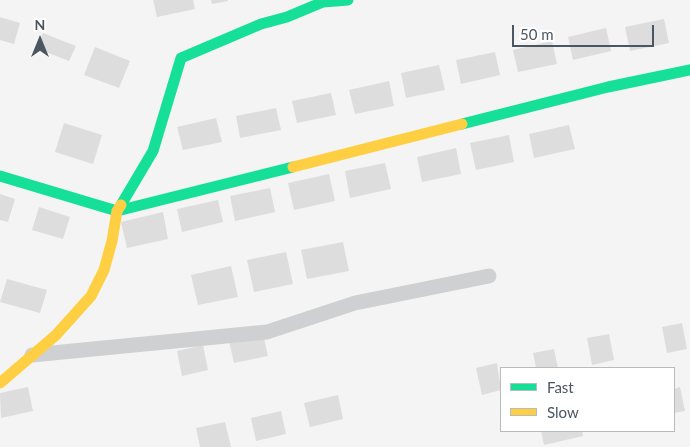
<!DOCTYPE html>
<style>
body{margin:0}
#map{position:relative;width:690px;height:447px;overflow:hidden;background:#f4f4f4;font-family:Lato,sans-serif}
canvas{display:block}
.legend{position:absolute;left:500px;top:367px;width:175px;height:65px;box-sizing:border-box;background:#fff;border:1px solid #b7bbc0;margin:0;padding:6px 9px;list-style:none;font-size:15px;color:#4a5661}
.legend li{display:flex;align-items:center;gap:10px;height:25px}
.legend b{width:25px;border:1px solid #b7bbc0}
.north{position:absolute;left:15px;top:15px;width:50px;height:50px;-webkit-text-stroke:4px #fff;paint-order:stroke;rotate:0deg;font-size:14px;font-weight:700;line-height:20px;text-align:center;color:#4a5661}
.north::after{content:'';display:block;margin:auto;width:18px;height:22px;background:#4a5661;clip-path:polygon(50% 0,100% 100%,50% 72%,0 100%)}
.scale{position:absolute;left:512px;top:25px;width:142px;height:22px;box-sizing:border-box;border:2px solid #4a5661;border-top:0;padding-left:6px;font-size:15px;line-height:18px;white-space:nowrap;color:#4a5661;-webkit-text-stroke:4px #fff;paint-order:stroke}
</style>
<div id="map">
<canvas width="690" height="447"></canvas>
<ul class="legend">
<li><b style="height:6px;background:#16e098"></b>Fast</li>
<li><b style="height:6px;background:#ffcf43"></b>Slow</li>
</ul>
<div class="north">N</div>
<div class="scale">50 m</div>
</div>
<script>
const ctx = document.querySelector('canvas').getContext('2d');
ctx.lineJoin = 'round';
function fill(path, color) { ctx.fillStyle = color; ctx.fill(path, 'evenodd'); }
const shape = rows => new Path2D(rows.map(r => 'M' + r).join(''));
function strokePath(path, color, width, dash) { ctx.strokeStyle = color; ctx.lineWidth = width; ctx.lineCap = dash ? 'butt' : 'round'; ctx.setLineDash(dash || []); ctx.stroke(path); }
fill(shape([
 [153,0,193,0,195,9,157,17],
 [211,0,228,0,228,1,212,4],
 [0,17,20,23,14,44,0,40],
 [664,19,669,43,630,51,625,27],
 [606,28,611,51,573,60,568,37],
 [43,33,76,46,69,61,36,48],
 [552,41,557,64,518,72,513,50],
 [95,47,130,61,119,88,84,75],
 [495,52,500,75,461,84,456,60],
 [439,65,445,90,406,98,401,73],
 [389,81,394,106,355,114,349,90],
 [331,93,336,115,297,123,292,101],
 [276,108,281,130,240,138,236,116],
 [216,118,222,142,183,150,177,127],
 [64,123,102,135,93,164,55,152],
 [569,125,575,149,534,158,529,134],
 [509,135,514,162,476,170,470,143],
 [456,148,461,174,422,182,417,157],
 [385,163,391,189,350,198,345,171],
 [329,174,335,201,294,210,288,183],
 [270,188,275,212,235,221,230,196],
 [0,194,15,199,8,222,0,220],
 [218,200,223,222,182,232,177,209],
 [39,207,70,217,63,239,32,230],
 [163,212,168,239,127,248,121,222],
 [343,242,349,271,307,279,301,250],
 [286,252,293,284,254,292,247,260],
 [231,266,238,297,198,305,191,275],
 [7,279,47,290,40,313,0,302],
 [682,323,687,349,667,353,662,327],
 [263,334,268,356,234,363,229,341],
 [609,334,614,360,592,365,587,338],
 [203,345,208,370,182,376,177,351],
 [554,349,558,368,536,368,533,353],
 [497,363,501,390,482,395,476,368],
 [28,387,33,411,1,418,0,393],
 [680,387,685,411,674,413,674,389],
 [338,395,343,419,310,427,304,403],
 [281,411,286,434,256,441,251,418],
 [225,422,231,447,200,447,196,428],
 [541,431,582,431,583,436,544,445]
]), '#ddddde');
strokePath(shape([
 [32,355,267,332,355,303,489,276]
]), '#ced0d2', 15);
strokePath(shape([
 [462,124,608,87,690,70],
 [0,176,117,211,293,167],
 [121,205,153,151,181,58,261,24,287,17,323,2,348,0]
]), '#16e098', 11);
strokePath(shape([
 [293,167,462,124],
 [0,383,56,335,91,296,104,270,112,241,117,211,121,205]
]), '#ffcf43', 11);
</script>
